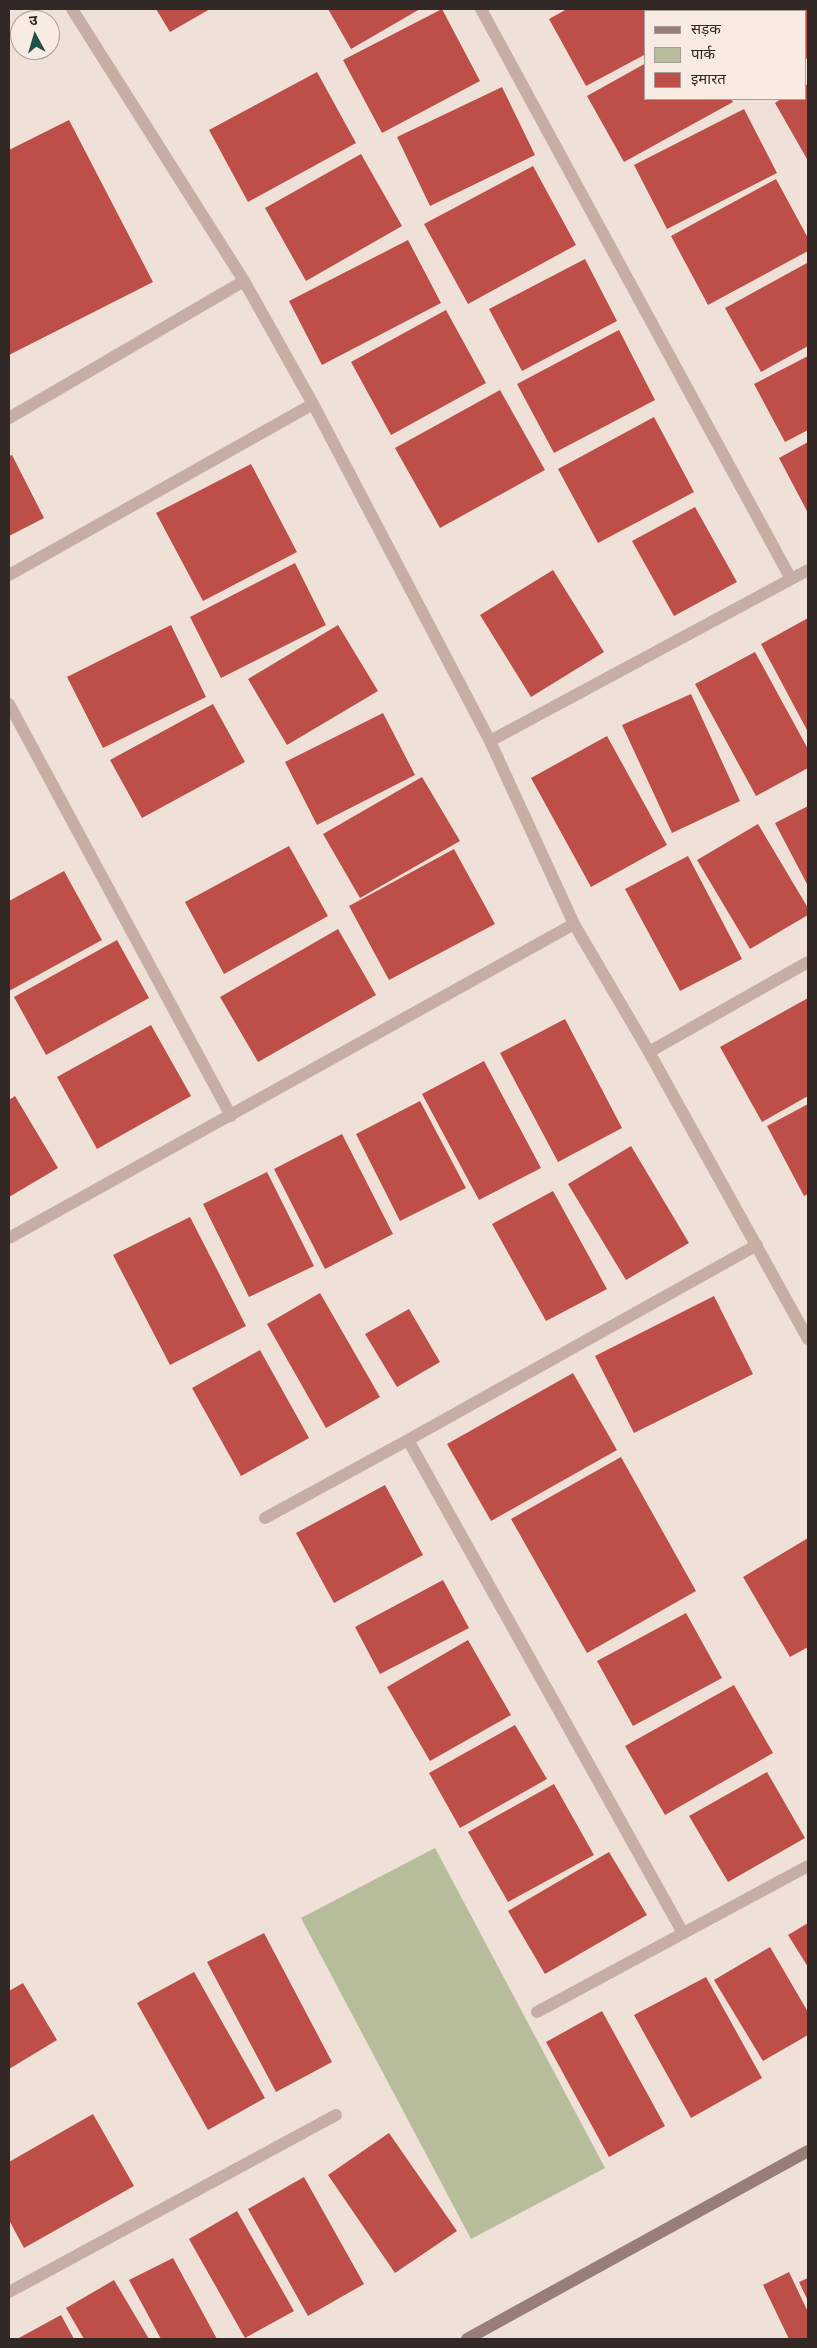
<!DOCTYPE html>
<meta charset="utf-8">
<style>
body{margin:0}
#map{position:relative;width:817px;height:2348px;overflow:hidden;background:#efe0d8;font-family:"Fira Sans","Noto Sans Devanagari",sans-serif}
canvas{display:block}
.frame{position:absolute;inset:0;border:10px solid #322826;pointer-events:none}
.legend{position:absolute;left:644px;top:10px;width:162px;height:90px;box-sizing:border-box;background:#f7ebe4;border:1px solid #a89d98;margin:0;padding:6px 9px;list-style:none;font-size:15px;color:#322826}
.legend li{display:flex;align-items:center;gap:10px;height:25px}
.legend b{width:25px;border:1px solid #a89d98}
.north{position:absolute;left:10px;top:10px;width:50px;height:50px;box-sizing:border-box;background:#f7ebe4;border:1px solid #a89d98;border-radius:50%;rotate:354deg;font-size:14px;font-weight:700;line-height:20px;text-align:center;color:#322826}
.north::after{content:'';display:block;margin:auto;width:18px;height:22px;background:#1f504b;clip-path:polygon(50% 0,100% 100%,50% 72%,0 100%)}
</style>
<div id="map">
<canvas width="817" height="2348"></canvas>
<div class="frame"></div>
<ul class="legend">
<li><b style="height:6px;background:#997d77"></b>सड़क</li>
<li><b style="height:14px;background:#b7bc9a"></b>पार्क</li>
<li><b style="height:14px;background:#bd4f48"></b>इमारत</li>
</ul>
<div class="north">उ</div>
</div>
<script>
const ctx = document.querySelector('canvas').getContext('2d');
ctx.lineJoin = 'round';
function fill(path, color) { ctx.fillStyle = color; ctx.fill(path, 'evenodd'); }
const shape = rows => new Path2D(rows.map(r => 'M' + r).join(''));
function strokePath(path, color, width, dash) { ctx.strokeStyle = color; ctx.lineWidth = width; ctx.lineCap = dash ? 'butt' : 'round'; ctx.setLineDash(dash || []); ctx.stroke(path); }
fill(shape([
 [435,1848,605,2168,471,2239,301,1918]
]), '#b7bc9a');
fill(shape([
 [156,9,210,9,170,32],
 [328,9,420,9,351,49],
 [442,9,480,81,382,133,343,60],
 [567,9,666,9,668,11,646,11,646,54,586,86,549,19],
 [742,9,808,9,808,58,806,59,806,11,737,11],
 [646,63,646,99,731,99,733,102,624,162,587,96],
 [317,72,356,143,248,202,209,130],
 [808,84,808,158,807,159,775,103,781,99,806,99,806,85],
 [502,87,535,155,430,206,397,137],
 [744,109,777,173,667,229,634,165],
 [69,120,153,282,9,355,9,150],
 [361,154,402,226,306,281,265,208],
 [533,166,576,245,468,304,424,224],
 [776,179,808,238,808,251,708,305,671,236],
 [408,240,441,303,322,365,289,301],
 [585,259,617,321,522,371,489,309],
 [807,263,808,346,761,372,725,308],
 [446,310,486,383,391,435,351,362],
 [619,330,655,400,554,453,517,384],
 [808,356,808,430,785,442,754,384],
 [500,390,545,470,440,528,395,448],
 [654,417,694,492,598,543,558,469],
 [808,442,808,513,779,458],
 [12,455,44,518,9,536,9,456],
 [251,464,297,552,203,601,156,513],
 [695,507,737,582,674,616,632,541],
 [295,563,326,625,221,678,190,617],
 [553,570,604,652,531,697,480,615],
 [808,618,808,732,761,644],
 [171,625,206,697,103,748,67,677],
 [338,625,378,691,287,745,248,679],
 [755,652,808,749,808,768,756,796,695,684],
 [691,694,740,801,672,833,622,725],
 [213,704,245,762,142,818,110,760],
 [383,713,415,775,317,825,285,762],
 [607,736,667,845,591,887,531,778],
 [422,777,460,841,360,898,323,834],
 [808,806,808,886,775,823],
 [758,824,808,908,808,915,750,949,697,860],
 [289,846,328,916,224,974,185,902],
 [454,849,495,924,389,980,349,906],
 [688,856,742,959,680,991,625,889],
 [64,871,102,940,9,991,9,901],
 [338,929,376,995,258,1062,220,997],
 [117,940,149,998,46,1055,14,997],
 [808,998,808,1096,762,1122,720,1047],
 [565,1019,622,1128,558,1162,500,1053],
 [151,1025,191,1096,97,1149,57,1077],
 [484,1061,541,1168,479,1200,422,1094],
 [15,1096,58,1168,9,1197,9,1100],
 [420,1101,466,1188,400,1221,356,1134],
 [808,1104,808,1194,804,1196,767,1126],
 [342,1134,393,1234,325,1269,274,1169],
 [631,1146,689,1243,626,1280,568,1184],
 [267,1172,314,1266,249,1297,203,1204],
 [553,1191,607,1289,546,1321,492,1224],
 [190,1217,246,1326,170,1365,113,1255],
 [320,1293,380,1397,326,1428,267,1324],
 [714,1296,753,1374,634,1433,595,1356],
 [409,1309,440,1362,397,1387,365,1334],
 [260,1350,309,1438,241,1476,192,1388],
 [573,1373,617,1450,491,1521,447,1444],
 [621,1457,696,1591,587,1653,511,1519],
 [385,1485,423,1555,334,1603,296,1533],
 [808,1538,808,1647,790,1657,743,1577],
 [443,1580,469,1628,380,1674,355,1627],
 [686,1613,722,1678,633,1726,597,1661],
 [468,1640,511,1715,430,1761,387,1687],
 [734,1685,773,1753,665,1815,625,1746],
 [515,1725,547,1779,460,1828,429,1773],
 [767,1772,805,1838,728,1882,689,1816],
 [554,1784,594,1855,508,1902,468,1832],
 [609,1852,647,1915,545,1974,508,1911],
 [808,1923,808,1967,788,1935],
 [264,1933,332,2062,276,2092,207,1962],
 [770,1947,808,2012,808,2035,763,2061,714,1980],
 [194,1972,265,2098,208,2130,137,2003],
 [706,1977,762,2078,691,2118,634,2015],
 [23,1983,57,2040,9,2069,9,1991],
 [602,2011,665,2126,609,2157,546,2042],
 [93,2114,134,2186,24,2248,9,2220,9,2162],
 [389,2133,457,2231,395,2273,328,2175],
 [304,2177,364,2284,308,2316,248,2209],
 [237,2211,294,2311,245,2338,189,2239],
 [173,2258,217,2339,161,2339,129,2280],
 [789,2272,808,2312,808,2339,789,2339,763,2285],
 [808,2278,808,2301,799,2282],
 [114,2280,149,2339,84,2339,66,2308],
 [61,2315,74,2339,17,2339]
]), '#bd4f48');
strokePath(shape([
 [9,418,244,281]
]), '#c6aea5', 12);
strokePath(shape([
 [72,9,244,281,313,404,490,741,574,924,649,1052,808,1339],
 [481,9,791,579],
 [9,575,313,404],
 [9,704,231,1116],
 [490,741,808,570],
 [649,1052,808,962],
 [9,1238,574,924],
 [408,1440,683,1933],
 [265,1518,408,1440,757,1245],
 [537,2012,808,1866],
 [9,2292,336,2115]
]), '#c6aea5', 12);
strokePath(shape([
 [467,2339,808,2151]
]), '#997d77', 12);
</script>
